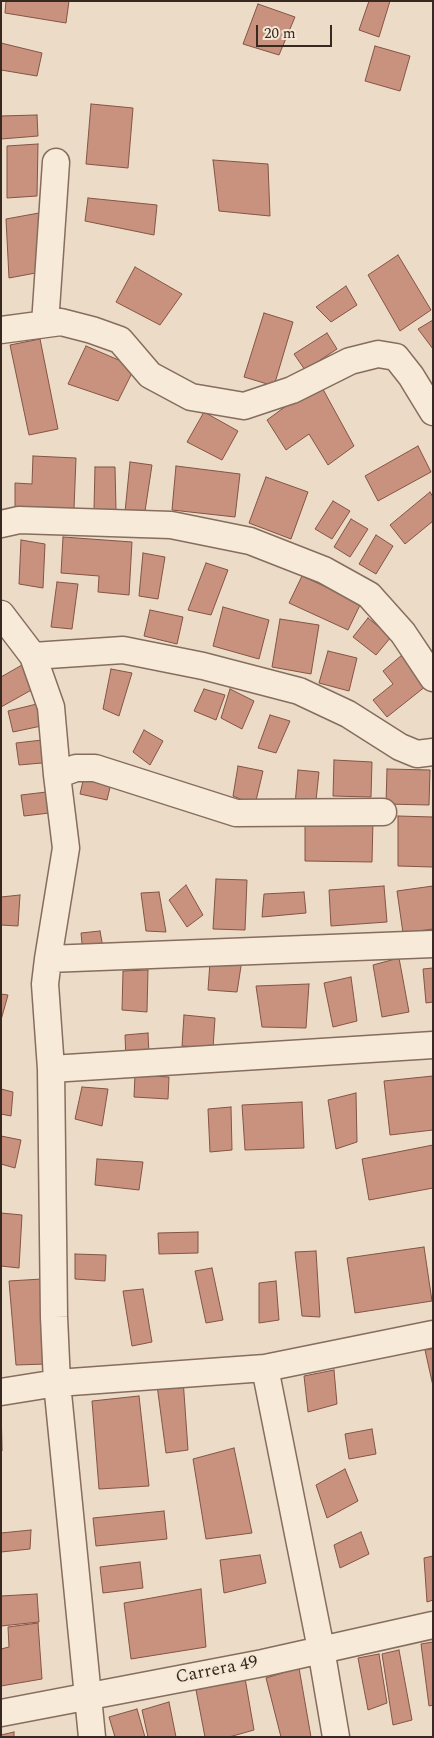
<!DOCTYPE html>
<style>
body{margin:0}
#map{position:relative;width:434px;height:1738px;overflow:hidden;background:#ecdbc6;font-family:Spectral,serif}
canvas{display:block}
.frame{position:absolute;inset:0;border:2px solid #372820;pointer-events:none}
.scale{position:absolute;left:256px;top:25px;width:76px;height:22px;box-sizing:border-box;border:2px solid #372820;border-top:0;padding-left:6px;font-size:15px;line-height:18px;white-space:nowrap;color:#372820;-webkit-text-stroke:4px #f4e7d5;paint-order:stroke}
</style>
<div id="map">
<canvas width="434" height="1738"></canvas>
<div class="frame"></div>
<div class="scale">20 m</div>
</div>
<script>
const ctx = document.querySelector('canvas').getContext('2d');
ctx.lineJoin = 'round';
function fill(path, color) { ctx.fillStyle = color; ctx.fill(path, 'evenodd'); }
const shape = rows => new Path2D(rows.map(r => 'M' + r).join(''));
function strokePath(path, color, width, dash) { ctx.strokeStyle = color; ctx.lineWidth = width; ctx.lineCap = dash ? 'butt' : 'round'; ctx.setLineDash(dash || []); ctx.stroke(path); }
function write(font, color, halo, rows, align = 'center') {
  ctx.font = font + ' Spectral,serif'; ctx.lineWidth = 4; ctx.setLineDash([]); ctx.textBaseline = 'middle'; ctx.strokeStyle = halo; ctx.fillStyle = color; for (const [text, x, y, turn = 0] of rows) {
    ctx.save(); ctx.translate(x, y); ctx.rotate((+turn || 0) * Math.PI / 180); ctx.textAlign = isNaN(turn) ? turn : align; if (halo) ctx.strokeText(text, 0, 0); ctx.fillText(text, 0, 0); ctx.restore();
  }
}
const building = shape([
 [6,1,69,1,66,23,5,13,6,1],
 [369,1,390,1,379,37,359,30,369,1],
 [258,4,295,17,279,55,243,44,258,4],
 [1,43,42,53,37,76,1,70,1,43],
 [375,46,410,56,400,91,365,81,375,46],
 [91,104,133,108,128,168,86,164,91,104],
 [37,115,38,136,1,139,1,116,37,115],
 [38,144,37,196,7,198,7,146,38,144],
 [213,160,268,164,270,216,219,211,213,160],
 [88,198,157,205,154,235,85,221,88,198],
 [39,213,41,272,9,278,6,219,39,213],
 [398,255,431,310,400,331,368,275,398,255],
 [135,267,182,294,160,325,116,302,135,267],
 [346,286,357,305,331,322,316,307,346,286],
 [264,313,293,322,274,386,244,377,264,313],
 [433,320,433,349,418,329,433,320],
 [327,333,337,349,305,370,294,354,327,333],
 [40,339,58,429,29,435,10,345,40,339],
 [86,346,135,367,118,401,68,384,86,346],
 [319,382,354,446,328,465,309,434,286,450,267,420,319,382],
 [204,412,238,431,222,460,187,442,204,412],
 [418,446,431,472,378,501,365,476,418,446],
 [33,456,76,458,74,509,15,507,15,483,32,484,33,456],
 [130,462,152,465,145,511,125,512,130,462],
 [176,466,240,474,235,517,172,510,176,466],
 [95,467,115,467,116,510,94,509,95,467],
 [266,477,308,492,291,539,249,523,266,477],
 [430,492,433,497,433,521,405,544,390,525,430,492],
 [333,501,350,511,332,539,315,529,333,501],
 [351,519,368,529,350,557,334,547,351,519],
 [376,535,393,546,376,574,359,564,376,535],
 [63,537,132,542,129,595,98,592,99,576,61,573,63,537],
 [21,540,45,544,43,588,19,584,21,540],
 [143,553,165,557,158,599,139,596,143,553],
 [206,563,228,570,211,615,188,610,206,563],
 [302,576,361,603,348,630,289,603,302,576],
 [57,582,78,584,72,629,51,627,57,582],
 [223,607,269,620,259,659,213,646,223,607],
 [150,610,183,617,177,644,144,636,150,610],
 [368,618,391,637,376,655,353,637,368,618],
 [280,619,319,625,311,674,272,667,280,619],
 [328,651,357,658,349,691,319,683,328,651],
 [402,655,426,686,387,717,373,700,393,684,383,671,402,655],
 [22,665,35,688,1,707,1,677,22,665],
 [111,669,132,673,119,716,103,709,111,669],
 [204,689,225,695,216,720,194,711,204,689],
 [230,689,254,701,242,729,221,718,230,689],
 [45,702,46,725,13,732,8,711,45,702],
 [270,715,290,721,276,753,258,748,270,715],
 [144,730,163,741,150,765,133,752,144,730],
 [51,739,53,762,19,765,16,743,51,739],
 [334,760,372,762,371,797,333,796,334,760],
 [238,766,263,771,255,805,233,796,238,766],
 [86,768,113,775,107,800,80,794,86,768],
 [387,769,430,770,429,805,386,804,387,769],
 [298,770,319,772,315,810,295,805,298,770],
 [55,791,58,812,24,816,21,795,55,791],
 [398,816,433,817,433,867,398,866,398,816],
 [305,819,373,820,372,862,305,861,305,819],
 [216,879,247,880,245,930,213,929,216,879],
 [186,885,203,915,187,927,169,900,186,885],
 [384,886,387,922,331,926,329,890,384,886],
 [433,886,433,929,403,933,397,891,433,886],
 [159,892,166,932,146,931,141,893,159,892],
 [304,892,306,913,262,917,264,894,304,892],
 [20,895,18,926,1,925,1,897,20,895],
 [100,931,104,953,83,954,81,933,100,931],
 [399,958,409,1012,382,1017,373,965,399,958],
 [242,960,237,992,208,990,210,962,242,960],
 [433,968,433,1002,426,1003,423,969,433,968],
 [148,970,147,1012,122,1010,123,971,148,970],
 [351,977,357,1021,333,1027,324,983,351,977],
 [309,984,306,1028,262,1027,256,986,309,984],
 [1,994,8,995,1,1020,1,994],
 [184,1015,215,1018,213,1048,182,1046,184,1015],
 [148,1033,149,1055,126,1060,125,1035,148,1033],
 [135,1075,169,1077,168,1099,134,1097,135,1075],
 [433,1076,433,1130,390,1135,384,1081,433,1076],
 [82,1087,108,1089,102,1126,75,1119,82,1087],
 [1,1089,13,1092,11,1116,1,1114,1,1089],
 [356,1093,357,1142,336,1149,328,1100,356,1093],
 [302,1102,304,1148,245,1150,242,1105,302,1102],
 [231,1107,232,1150,210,1152,208,1109,231,1107],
 [1,1136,21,1140,15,1168,1,1164,1,1136],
 [433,1145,433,1188,369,1200,362,1159,433,1145],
 [97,1159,143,1162,139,1190,95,1185,97,1159],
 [1,1213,22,1215,19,1268,1,1266,1,1213],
 [198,1232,198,1253,159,1254,158,1233,198,1232],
 [424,1247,432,1301,355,1313,347,1258,424,1247],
 [316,1251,320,1317,302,1316,295,1252,316,1251],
 [75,1254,106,1255,105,1281,75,1279,75,1254],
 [212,1268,223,1320,206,1323,195,1271,212,1268],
 [42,1279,46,1364,16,1365,9,1281,42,1279],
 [276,1281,279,1320,259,1323,259,1283,276,1281],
 [143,1289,152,1342,132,1346,123,1291,143,1289],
 [433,1349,433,1386,425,1350,433,1349],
 [334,1370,337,1404,308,1412,304,1376,334,1370],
 [183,1379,188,1450,166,1453,157,1385,183,1379],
 [139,1396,149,1486,99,1489,92,1401,139,1396],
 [1,1402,2,1451,1,1451,1,1402],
 [372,1429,376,1454,349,1459,345,1434,372,1429],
 [234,1448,252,1533,206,1539,193,1459,234,1448],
 [345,1469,358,1501,327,1518,316,1485,345,1469],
 [164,1511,167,1539,96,1546,93,1518,164,1511],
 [31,1530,30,1549,1,1552,1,1533,31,1530],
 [361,1532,369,1554,340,1568,334,1545,361,1532],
 [260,1555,266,1583,224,1593,220,1560,260,1555],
 [433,1556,433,1600,427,1602,424,1558,433,1556],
 [140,1562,143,1588,103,1593,100,1567,140,1562],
 [201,1589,206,1647,131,1659,124,1603,201,1589],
 [37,1594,39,1622,1,1626,1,1596,37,1594],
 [38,1623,42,1679,1,1686,1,1649,9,1647,8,1627,38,1623],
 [433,1642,433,1705,429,1706,421,1644,433,1642],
 [399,1650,412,1720,393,1725,382,1654,399,1650],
 [379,1654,387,1703,368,1710,358,1658,379,1654],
 [299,1668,311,1737,281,1737,266,1678,299,1668],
 [245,1678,254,1730,229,1737,205,1737,196,1690,245,1678],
 [169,1702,176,1737,148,1737,142,1710,169,1702],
 [137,1709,145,1737,115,1737,109,1717,137,1709],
 [14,1732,14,1737,1,1737,1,1735,14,1732]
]);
fill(building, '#c8927e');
strokePath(building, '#845444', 1);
const minor = shape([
 [45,324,56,162],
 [1,330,61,322,92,330,120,340,150,375,191,397,244,406,292,390,350,361,378,354,396,357,411,376,433,412],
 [1,524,19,520,171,525,250,541,324,570,369,595,403,633,433,678],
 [1,614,33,656,51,707,57,775,66,848,48,959,45,984,51,1069,54,1317,57,1383,92,1737],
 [33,656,123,650,203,666,299,691,348,714,400,747,417,754,433,752],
 [57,775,76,768,95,768,236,813,383,812],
 [48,959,433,944],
 [51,1069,433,1045],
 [265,1368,321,1649,336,1737],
 [1,1392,57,1383,265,1368,433,1334],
 [1,1713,263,1663,433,1625]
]);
strokePath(minor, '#866d5d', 29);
strokePath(minor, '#f7ead9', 26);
write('18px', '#372820', '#f4e7d5', [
 ["Carrera 49",217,1671,-11]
]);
</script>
